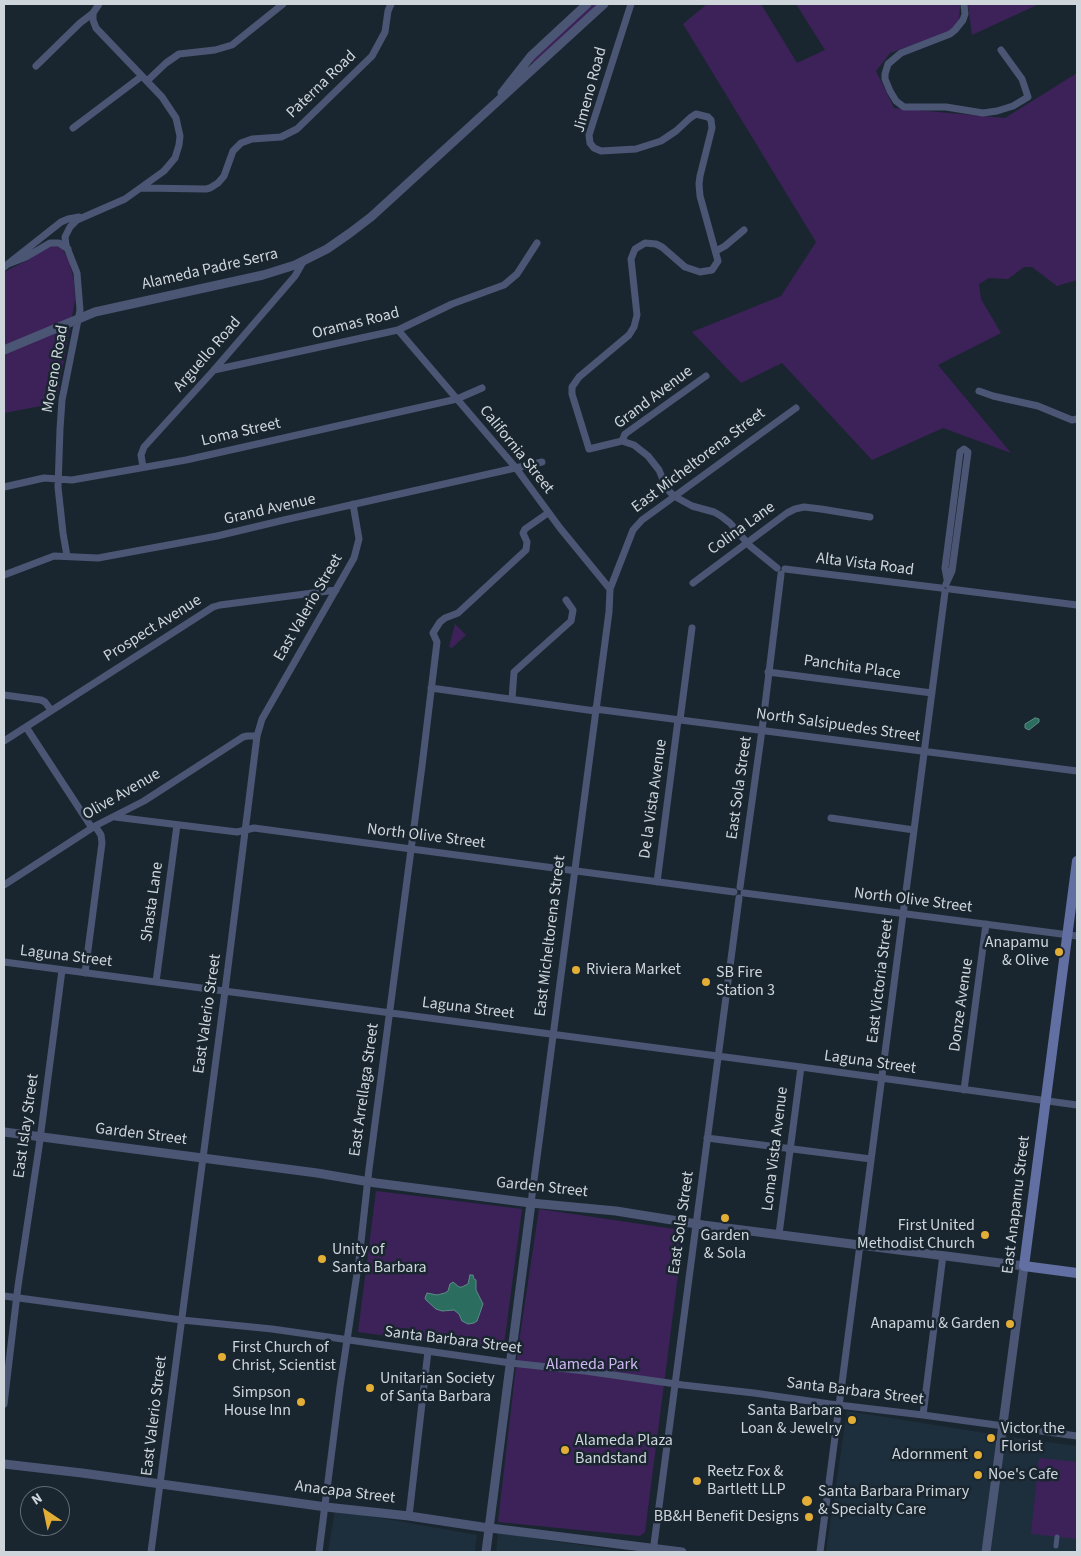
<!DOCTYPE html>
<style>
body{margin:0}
#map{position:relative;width:1081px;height:1556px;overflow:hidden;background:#1a262f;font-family:"Source Sans 3",sans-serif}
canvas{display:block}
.frame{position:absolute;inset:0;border:5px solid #ced6dc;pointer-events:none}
.north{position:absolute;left:20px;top:1486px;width:50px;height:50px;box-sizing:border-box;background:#1a262f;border:1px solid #626c74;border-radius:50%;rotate:326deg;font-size:14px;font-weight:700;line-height:20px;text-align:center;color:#ced6dc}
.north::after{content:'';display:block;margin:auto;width:18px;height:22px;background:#e3ae35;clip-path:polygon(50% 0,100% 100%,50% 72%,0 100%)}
</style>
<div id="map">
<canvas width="1081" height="1556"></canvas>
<div class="frame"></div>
<div class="north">N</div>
</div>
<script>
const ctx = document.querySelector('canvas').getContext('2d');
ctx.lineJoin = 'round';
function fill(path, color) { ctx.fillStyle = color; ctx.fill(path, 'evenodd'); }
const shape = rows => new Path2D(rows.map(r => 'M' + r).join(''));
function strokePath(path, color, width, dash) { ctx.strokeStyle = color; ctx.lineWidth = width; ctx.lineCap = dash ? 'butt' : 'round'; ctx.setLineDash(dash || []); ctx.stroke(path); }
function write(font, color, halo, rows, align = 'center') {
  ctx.font = font + ' "Source Sans 3",sans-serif'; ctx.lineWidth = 5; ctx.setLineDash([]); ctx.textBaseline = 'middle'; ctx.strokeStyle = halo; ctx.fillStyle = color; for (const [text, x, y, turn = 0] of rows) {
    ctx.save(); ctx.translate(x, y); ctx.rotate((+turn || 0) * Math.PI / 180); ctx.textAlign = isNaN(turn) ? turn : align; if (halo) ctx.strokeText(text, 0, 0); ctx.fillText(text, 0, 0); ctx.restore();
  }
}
fill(shape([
 [847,1411,1017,1438,1077,1446,1077,1552,826,1552],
 [335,1510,477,1535,475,1552,328,1552],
 [498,1533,628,1552,496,1552]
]), '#1d2f3c');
fill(shape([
 [590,4,601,4,535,63,532,62,531,59],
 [707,4,761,4,797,63,825,50,796,4,960,4,959,22,948,32,890,53,876,71,894,108,1005,118,1077,73,1077,280,1057,286,1032,267,1024,267,1008,279,989,278,979,284,981,299,1001,333,938,365,1011,453,943,428,872,460,782,363,741,383,692,332,781,296,816,242,683,24],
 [968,4,1039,4,972,35],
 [54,245,62,249,69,260,74,281,75,300,56,403,4,413,4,272,28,260,45,248],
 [455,624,466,635,452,648,449,647],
 [376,1191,522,1209,503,1352,358,1332],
 [539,1209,681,1230,683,1236,645,1532,640,1536,498,1522,518,1349],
 [1039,1458,1077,1462,1076,1484,1077,1484,1077,1539,1031,1534]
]), '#3d225a');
const water = shape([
 [1035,718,1039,719,1039,722,1029,730,1025,728,1025,724,1035,718],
 [470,1275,473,1275,474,1279,476,1280,476,1290,483,1304,477,1321,474,1323,468,1324,462,1321,459,1314,454,1310,442,1311,436,1309,426,1300,425,1298,427,1293,437,1295,445,1293,448,1291,450,1284,453,1282,459,1287,462,1287,468,1284,470,1275]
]);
fill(water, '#2b6e60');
strokePath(water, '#5c8d85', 1);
strokePath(shape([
 [1056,1546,1057,1537]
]), '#4b5574', 5);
strokePath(shape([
 [631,4,589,135,590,143,594,148,601,151,636,149,661,141,676,131,690,118,696,114,708,117,711,120,712,128,700,176,699,184,700,196,718,261,712,270,700,272,685,267,662,247,656,244,645,243,635,249,631,259,637,315,634,327,629,335,579,377,572,387,572,394,589,449,622,441,625,434,706,376],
 [964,4,965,14,963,20,955,30,950,34,901,53,888,64,885,74,885,79,890,91,896,101,904,107,946,107,983,113,997,111,1013,106,1028,97,1022,79,1001,50],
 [36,66,80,23,93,13],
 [147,81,166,63,179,54,215,50,232,45,283,4],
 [73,128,142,76],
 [141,188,206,189,210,188,218,183,224,176,233,151,241,143,252,139,281,137,297,129,372,56,385,32,388,11,391,4],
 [716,251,725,246,744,230],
 [8,264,26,257,50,243,59,243,68,249],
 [4,267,61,222,68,219,79,217],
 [398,330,516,468,560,528,610,589],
 [214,370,398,330,452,304,504,285,517,274,537,243],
 [979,391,993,396,1038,406,1072,420,1077,419],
 [622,441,634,445,648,456,659,470,667,489,674,496,692,506,714,512,721,516,730,523,750,546,777,568],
 [143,467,141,455,144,447,214,370,295,276,303,262],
 [4,487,44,478,72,480,186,460,457,399,482,388],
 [67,556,63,533,58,487,60,429,62,400,80,310,77,273,66,245,65,237,70,227,77,220,125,199,164,171,175,158,179,145,180,136,176,118,162,97,96,28,93,20,93,13,99,4],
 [785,569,941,588],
 [4,575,54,556,98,558,217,536,284,520,542,462],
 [693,583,787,513,795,509,804,507,821,509,870,517],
 [946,584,952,571,968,452,964,449,960,452,945,568,947,579],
 [950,589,1077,605],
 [768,672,932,693],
 [431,688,595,711],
 [4,695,41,700,45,702,51,710],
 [512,699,514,672,571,621,573,610,566,600],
 [595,709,1077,771],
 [680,720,692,628],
 [26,727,92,828],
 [4,741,213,607,220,605,336,590],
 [115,817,237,832,254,828,734,892],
 [831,818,914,830],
 [657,882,678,720],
 [4,885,95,826,144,801,243,737,247,736,257,736],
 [740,887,762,730,781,574],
 [744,893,1077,936],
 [4,962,801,1067,1077,1105],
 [85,973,102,843,101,835,95,826],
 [156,982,177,825],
 [964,1090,986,924],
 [707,1138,871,1159],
 [531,1203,589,763,609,612,610,589,633,530,642,520,796,408],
 [779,1234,801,1067],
 [4,1296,182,1320,272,1329,511,1363,585,1371,683,1385,754,1393,830,1404,923,1415,1077,1436],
 [4,1404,18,1286,39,1147,62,970],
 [923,1415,943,1255],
 [409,1516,428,1351],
 [151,1552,225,991,257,736,262,719,354,558,359,539,353,504],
 [319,1552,340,1387,359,1260,369,1169,422,766,437,642,433,633,440,622,445,618,458,613,526,550,527,542,523,533,525,529,548,513],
 [653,1552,739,898],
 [820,1552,945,592]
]), '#4b5574', 7);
strokePath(shape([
 [502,93,531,56,587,4],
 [4,350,95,312,263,275,295,265,327,249,350,233,371,217,604,4],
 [4,1132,317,1173,376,1183,531,1203,616,1211,703,1225,1024,1266,986,1552],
 [4,1464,82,1473,326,1507,409,1516,482,1527,682,1552],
 [486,1552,531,1203]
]), '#4b5574', 9);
strokePath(shape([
 [1077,861,1024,1266,1077,1273]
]), '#616fa2', 10);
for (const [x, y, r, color] of [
 [1059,952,5,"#e3ae35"],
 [576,970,5,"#e3ae35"],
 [706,982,5,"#e3ae35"],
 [725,1218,5,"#e3ae35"],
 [985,1235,5,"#e3ae35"],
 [322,1259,5,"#e3ae35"],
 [1010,1324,5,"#e3ae35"],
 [222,1357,5,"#e3ae35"],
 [370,1388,5,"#e3ae35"],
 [301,1402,5,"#e3ae35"],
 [852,1420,5,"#e3ae35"],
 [991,1438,5,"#e3ae35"],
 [565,1450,5,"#e3ae35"],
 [978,1455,5,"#e3ae35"],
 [978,1475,5,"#e3ae35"],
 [697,1481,5,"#e3ae35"],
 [807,1501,6,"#e3ae35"],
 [809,1517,5,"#e3ae35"]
]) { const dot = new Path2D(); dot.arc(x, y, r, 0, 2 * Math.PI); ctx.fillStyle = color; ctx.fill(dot); strokePath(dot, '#1a262f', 2); }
write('16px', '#ced6dc', '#1a262f', [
 ["Paterna Road",322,85,-44],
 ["Jimeno Road",591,90,-75],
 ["Alameda Padre Serra",210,270,-13],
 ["Oramas Road",356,324,-14],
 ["Arguello Road",208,355,-49],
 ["Moreno Road",56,369,-80],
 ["Grand Avenue",654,398,-37],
 ["Loma Street",241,433,-13],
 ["California Street",516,450,51],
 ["East Micheltorena Street",699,461,-37],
 ["Grand Avenue",270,510,-13],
 ["Colina Lane",742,529,-36],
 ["Alta Vista Road",865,565,7],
 ["East Valerio Street",309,608,-60],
 ["Prospect Avenue",153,629,-32],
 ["Panchita Place",852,668,8],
 ["North Salsipuedes Street",838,726,8],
 ["East Sola Street",740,788,-82],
 ["Olive Avenue",122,795,-30],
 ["De la Vista Avenue",654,799,-82],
 ["North Olive Street",426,837,7],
 ["North Olive Street",913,901,7],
 ["Shasta Lane",153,902,-82],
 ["East Micheltorena Street",551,936,-83],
 ["Laguna Street",66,957,7],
 ["East Victoria Street",881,981,-83],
 ["Donze Avenue",962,1005,-82],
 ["Laguna Street",468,1009,7],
 ["East Valerio Street",208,1014,-82],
 ["Laguna Street",870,1063,8],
 ["East Arrellaga Street",365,1090,-82],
 ["East Islay Street",27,1126,-82],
 ["Garden Street",141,1135,7],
 ["Loma Vista Avenue",776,1149,-83],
 ["Garden Street",542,1188,6],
 ["East Anapamu Street",1017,1205,-83],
 ["East Sola Street",682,1223,-82],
 ["Santa Barbara Street",453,1341,7],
 ["Santa Barbara Street",855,1392,7],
 ["East Valerio Street",155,1416,-83],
 ["Anacapa Street",345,1493,7]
]);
write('16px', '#ced6dc', '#1a262f', [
 ["Anapamu",1049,943,"right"],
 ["& Olive",1049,961,"right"],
 ["Riviera Market",586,970],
 ["SB Fire",716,973],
 ["Station 3",716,991],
 ["First United",975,1226,"right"],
 ["Methodist Church",975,1244,"right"],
 ["Garden",725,1236,"center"],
 ["& Sola",725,1254,"center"],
 ["Unity of",332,1250],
 ["Santa Barbara",332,1268],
 ["Anapamu & Garden",1000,1324,"right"],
 ["First Church of",232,1348],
 ["Christ, Scientist",232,1366],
 ["Unitarian Society",380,1379],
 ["of Santa Barbara",380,1397],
 ["Simpson",291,1393,"right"],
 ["House Inn",291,1411,"right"],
 ["Santa Barbara",842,1411,"right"],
 ["Loan & Jewelry",842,1429,"right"],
 ["Victor the",1001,1429],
 ["Florist",1001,1447],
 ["Alameda Plaza",575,1441],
 ["Bandstand",575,1459],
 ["Adornment",968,1455,"right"],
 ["Reetz Fox &",707,1472],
 ["Bartlett LLP",707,1490],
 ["Noe's Cafe",988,1475],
 ["Santa Barbara Primary",818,1492],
 ["& Specialty Care",818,1510],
 ["BB&H Benefit Designs",799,1517,"right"]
], 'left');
write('16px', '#cfb6f4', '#1a262f', [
 ["Alameda Park",592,1365]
]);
</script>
